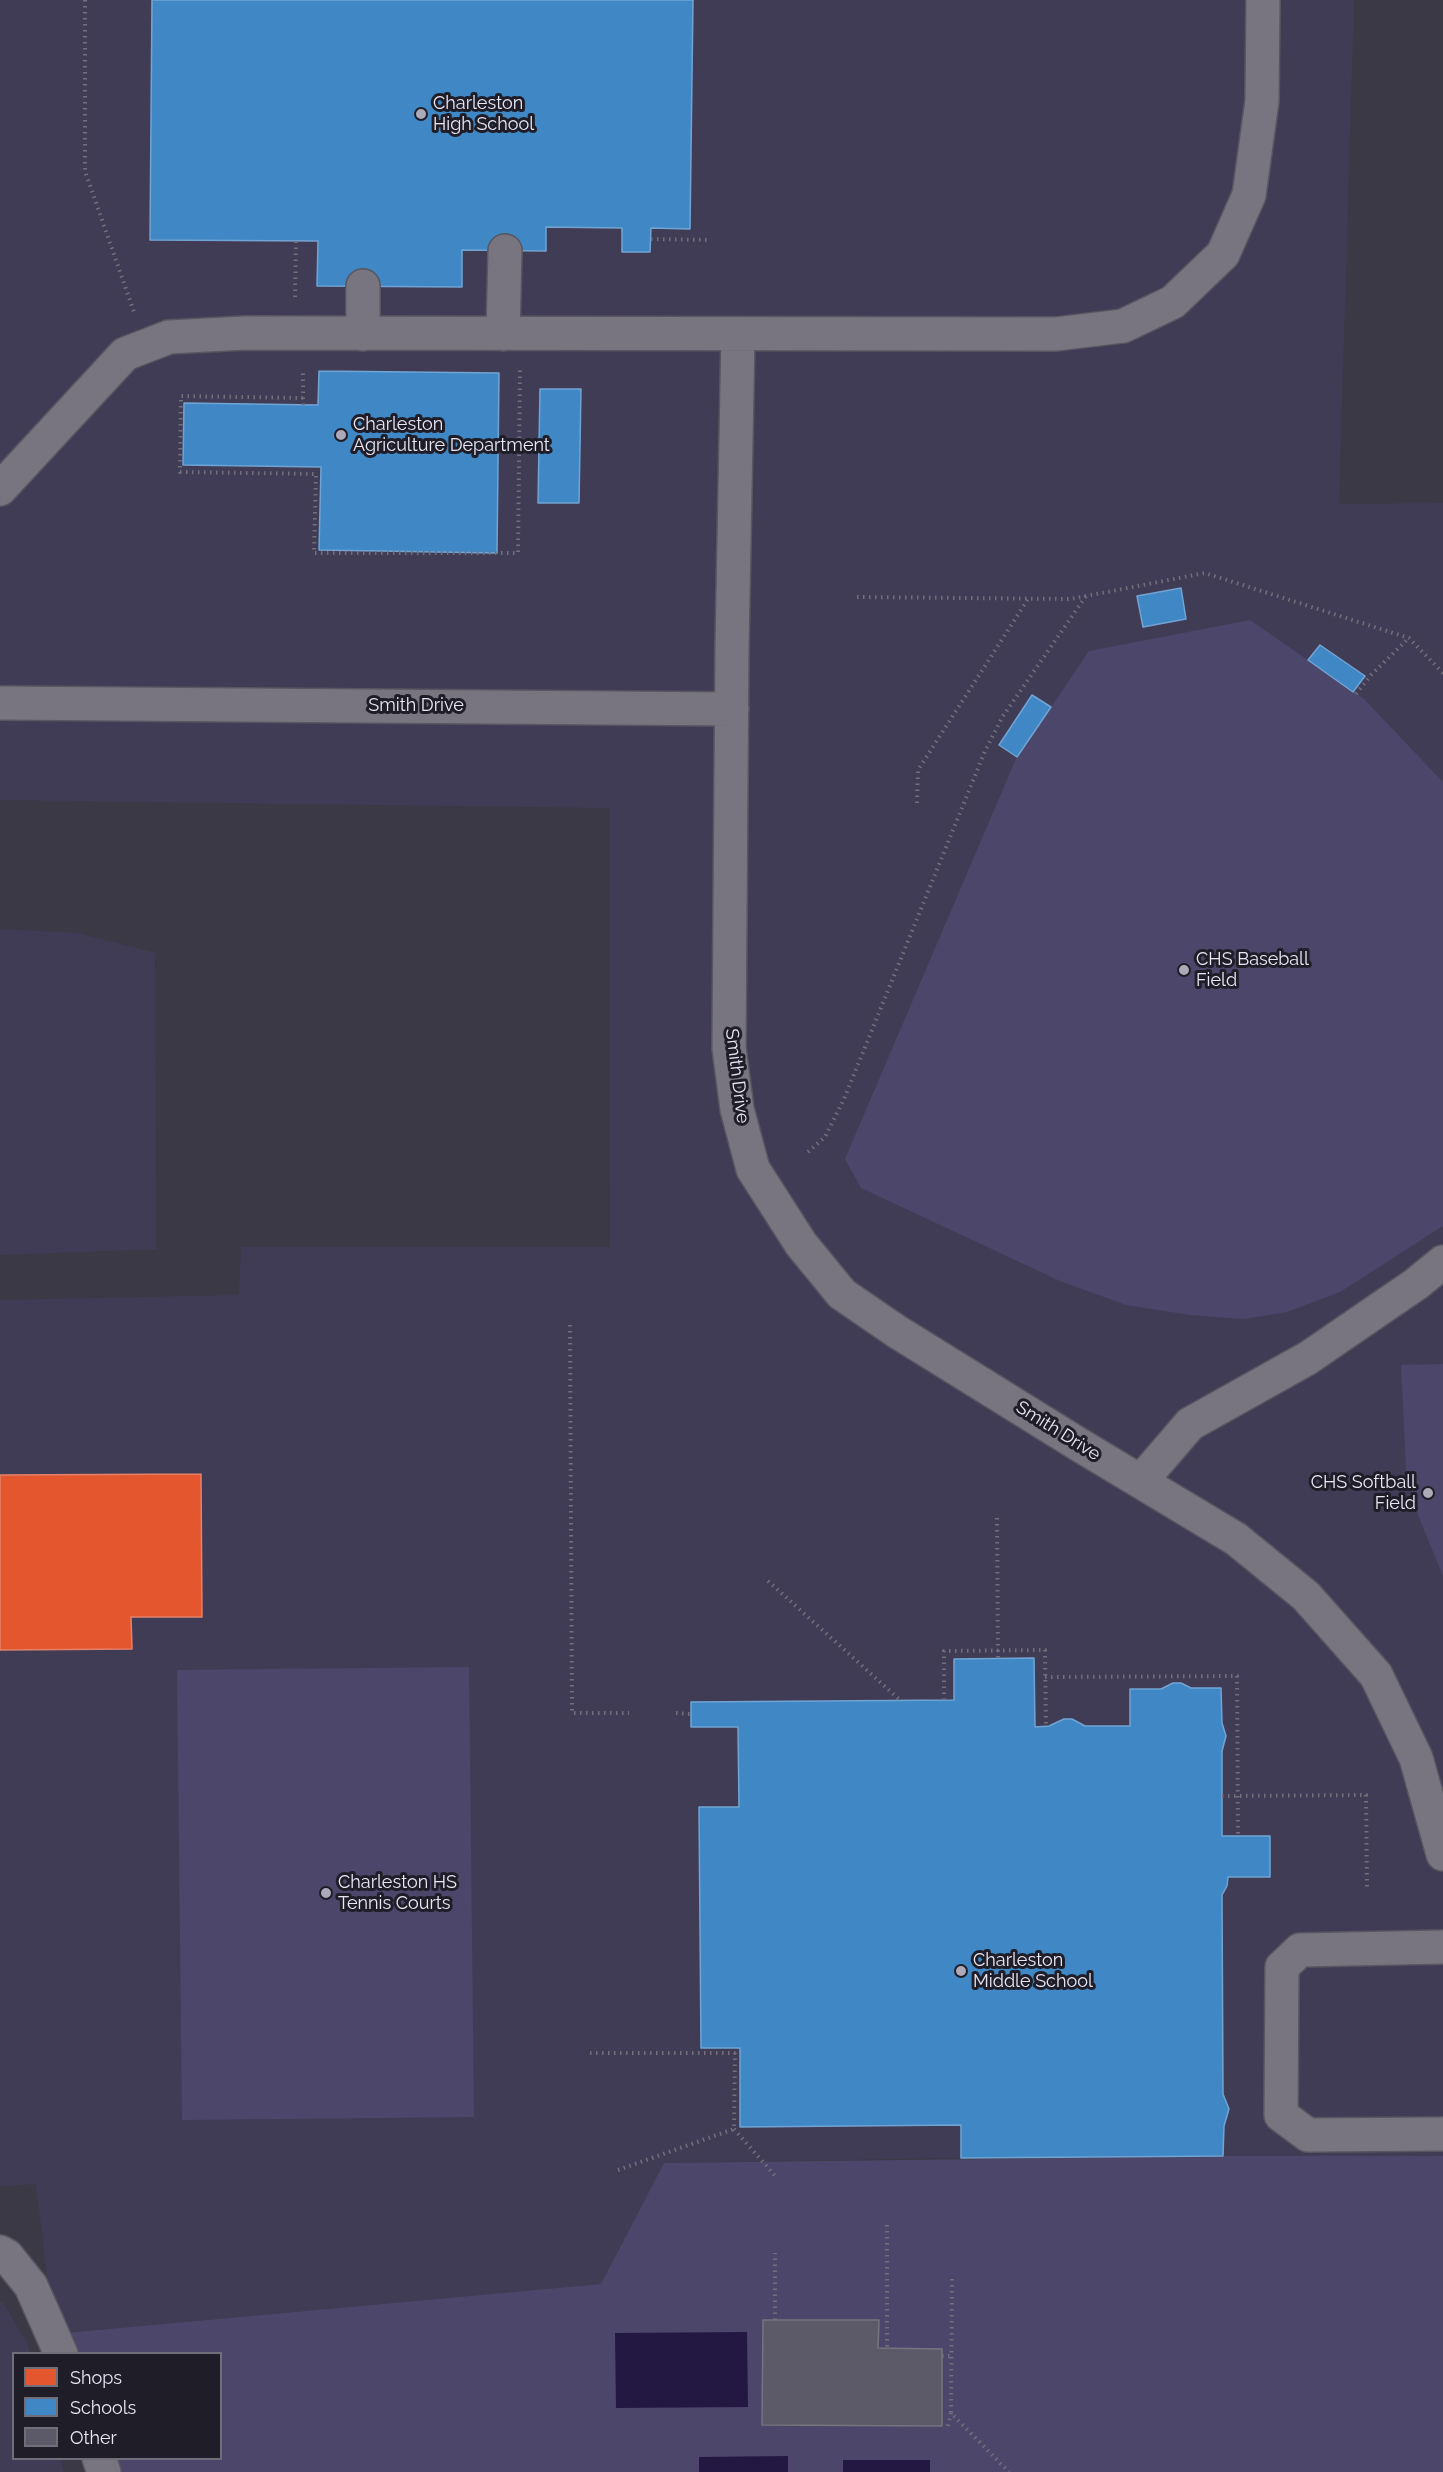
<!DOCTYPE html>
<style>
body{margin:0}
#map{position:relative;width:1443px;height:2472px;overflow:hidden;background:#3c3946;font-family:Raleway,sans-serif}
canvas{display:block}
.legend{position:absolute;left:12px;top:2352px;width:210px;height:108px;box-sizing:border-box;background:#1f1e28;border:2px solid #6f6e7a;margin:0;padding:8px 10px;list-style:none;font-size:18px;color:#e8e6f5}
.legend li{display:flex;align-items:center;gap:12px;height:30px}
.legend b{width:30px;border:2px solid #6f6e7a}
</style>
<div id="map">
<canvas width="1443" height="2472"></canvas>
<ul class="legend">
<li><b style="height:16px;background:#e4572e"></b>Shops</li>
<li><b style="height:16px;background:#3f88c5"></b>Schools</li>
<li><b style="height:16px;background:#5c5969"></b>Other</li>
</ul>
</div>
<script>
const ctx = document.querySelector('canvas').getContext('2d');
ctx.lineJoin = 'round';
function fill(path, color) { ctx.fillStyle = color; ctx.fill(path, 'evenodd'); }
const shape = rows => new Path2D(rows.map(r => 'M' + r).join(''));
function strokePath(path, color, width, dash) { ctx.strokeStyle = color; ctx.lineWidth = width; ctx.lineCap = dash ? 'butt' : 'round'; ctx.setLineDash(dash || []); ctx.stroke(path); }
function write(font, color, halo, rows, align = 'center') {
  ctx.font = font + ' Raleway,sans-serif'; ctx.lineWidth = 6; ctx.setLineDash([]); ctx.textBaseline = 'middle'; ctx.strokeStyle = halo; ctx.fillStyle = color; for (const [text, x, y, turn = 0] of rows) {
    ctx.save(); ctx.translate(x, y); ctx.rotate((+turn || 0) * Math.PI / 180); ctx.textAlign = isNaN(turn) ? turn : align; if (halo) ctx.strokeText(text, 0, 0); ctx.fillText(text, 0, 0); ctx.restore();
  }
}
fill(shape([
 [0,0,1354,0,1339,504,1443,503,1443,2156,961,2158,664,2163,601,2284,54,2334,36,2184,0,2186,0,1300,239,1295,241,1247,610,1247,609,808,0,800],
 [0,929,77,933,155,953,156,1249,0,1255],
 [0,2302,3,2303,27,2343,30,2353,14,2354,14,2458,60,2459,64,2472,0,2472]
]), '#403c56');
fill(shape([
 [1250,620,1364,699,1443,782,1443,1226,1340,1292,1287,1312,1244,1319,1190,1315,1126,1305,1060,1281,861,1188,845,1159,1015,761,1089,651],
 [1443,1364,1443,1576,1418,1515,1406,1470,1401,1365],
 [469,1667,474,2117,182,2120,177,1670],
 [1223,2156,1443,2156,1443,2472,104,2472,99,2459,220,2458,220,2354,61,2353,54,2334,601,2284,664,2163]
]), '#4c466a');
fill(shape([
 [747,2332,748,2407,616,2408,615,2333],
 [788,2456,788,2472,699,2472,699,2457],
 [843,2460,930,2460,930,2472,843,2472]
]), '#231842');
const shops = shape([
 [201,1474,202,1617,131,1617,132,1649,0,1650,0,1475,201,1474]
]);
fill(shops, '#e4572e');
strokePath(shops, '#e5826a', 1.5);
const schools = shape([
 [152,0,693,0,690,229,651,228,650,252,622,252,622,228,546,227,546,251,462,250,462,287,317,286,318,241,150,240,152,0],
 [319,371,499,373,497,553,319,550,321,467,183,465,184,403,318,405,319,371],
 [540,389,581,389,579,503,538,503,540,389],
 [1181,588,1186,619,1143,627,1137,596,1181,588],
 [1320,645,1365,676,1353,692,1308,660,1320,645],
 [1032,695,1051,707,1017,757,999,745,1032,695],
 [1034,1658,1035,1727,1049,1726,1064,1719,1072,1719,1085,1726,1130,1726,1130,1689,1161,1689,1173,1683,1181,1683,1191,1688,1221,1688,1222,1723,1226,1736,1222,1751,1222,1836,1270,1836,1270,1877,1228,1877,1227,1886,1222,1895,1223,2094,1229,2109,1224,2126,1223,2156,961,2158,961,2125,740,2127,740,2048,701,2048,699,1807,739,1807,738,1727,691,1727,691,1702,954,1700,954,1659,1034,1658]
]);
fill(schools, '#3f88c5');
strokePath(schools, '#72a4d3', 1.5);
const building = shape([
 [763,2320,879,2320,878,2348,942,2349,942,2426,762,2425,763,2320]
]);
fill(building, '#5c5969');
strokePath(building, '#76747f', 1.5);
const minor = shape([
 [363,286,363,334],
 [503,334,505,251],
 [738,335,732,646,729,1048,737,1109,753,1169,801,1244,842,1294,896,1331,1078,1444,1236,1539,1306,1596,1376,1675,1416,1758,1443,1854],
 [0,489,125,354,169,337,245,333,1056,334,1123,326,1173,302,1223,254,1249,195,1262,101,1263,0],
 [0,703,732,709],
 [1141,1481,1190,1424,1308,1358,1416,1284,1443,1262],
 [1443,1947,1300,1950,1282,1967,1281,2115,1308,2135,1443,2134],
 [0,2252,7,2256,31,2286,61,2354],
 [99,2458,104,2472]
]);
strokePath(minor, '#585661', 36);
strokePath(shape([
 [85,0,85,171,134,312],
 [651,239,708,240],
 [295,297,296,241],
 [303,398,181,396,180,472,316,474,314,553,518,553,520,368],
 [303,405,303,370],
 [857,597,1071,599,1205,573,1409,638,1443,673],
 [1356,694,1371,675,1409,638],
 [917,803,918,770,1028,599],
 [808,1152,825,1137,844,1099,985,751,1003,716,1086,596],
 [570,1325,572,1713,629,1713],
 [997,1518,998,1659],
 [768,1581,900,1700],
 [1045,1677,1237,1676,1238,1836],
 [944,1700,944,1651,1045,1650,1046,1727],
 [676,1713,691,1714],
 [1222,1796,1366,1795,1367,1889],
 [590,2053,740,2053],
 [734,2129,776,2177],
 [618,2170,734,2129,735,2053],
 [887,2225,887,2348],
 [952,2279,951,2413,1009,2472],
 [775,2320,775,2253],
 [942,2356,951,2356],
 [948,2426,951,2413]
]), '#72707a', 4, [1.5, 4.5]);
strokePath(minor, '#787580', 33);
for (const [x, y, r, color] of [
 [421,114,6,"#aca9b8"],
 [341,435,6,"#aca9b8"],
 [1184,970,6,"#aca9b8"],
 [1428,1493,6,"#aca9b8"],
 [326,1893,6,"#aca9b8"],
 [961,1971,6,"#aca9b8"]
]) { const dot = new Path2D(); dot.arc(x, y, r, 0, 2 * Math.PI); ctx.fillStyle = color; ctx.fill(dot); strokePath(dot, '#1f1e28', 2); }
write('18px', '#e8e6f5', '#1f1e28', [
 ["Charleston",433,104],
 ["High School",433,125],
 ["Charleston",353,425],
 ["Agriculture Department",353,446],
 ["CHS Baseball",1196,960],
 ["Field",1196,981],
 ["CHS Softball",1416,1483,"right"],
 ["Field",1416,1504,"right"],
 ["Charleston HS",338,1883],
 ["Tennis Courts",338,1904],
 ["Charleston",973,1961],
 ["Middle School",973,1982]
], 'left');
write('18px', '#e8e6f5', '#1f1e28', [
 ["Smith Drive",416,706],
 ["Smith Drive",737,1076,83],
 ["Smith Drive",1058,1431,32]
]);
</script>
